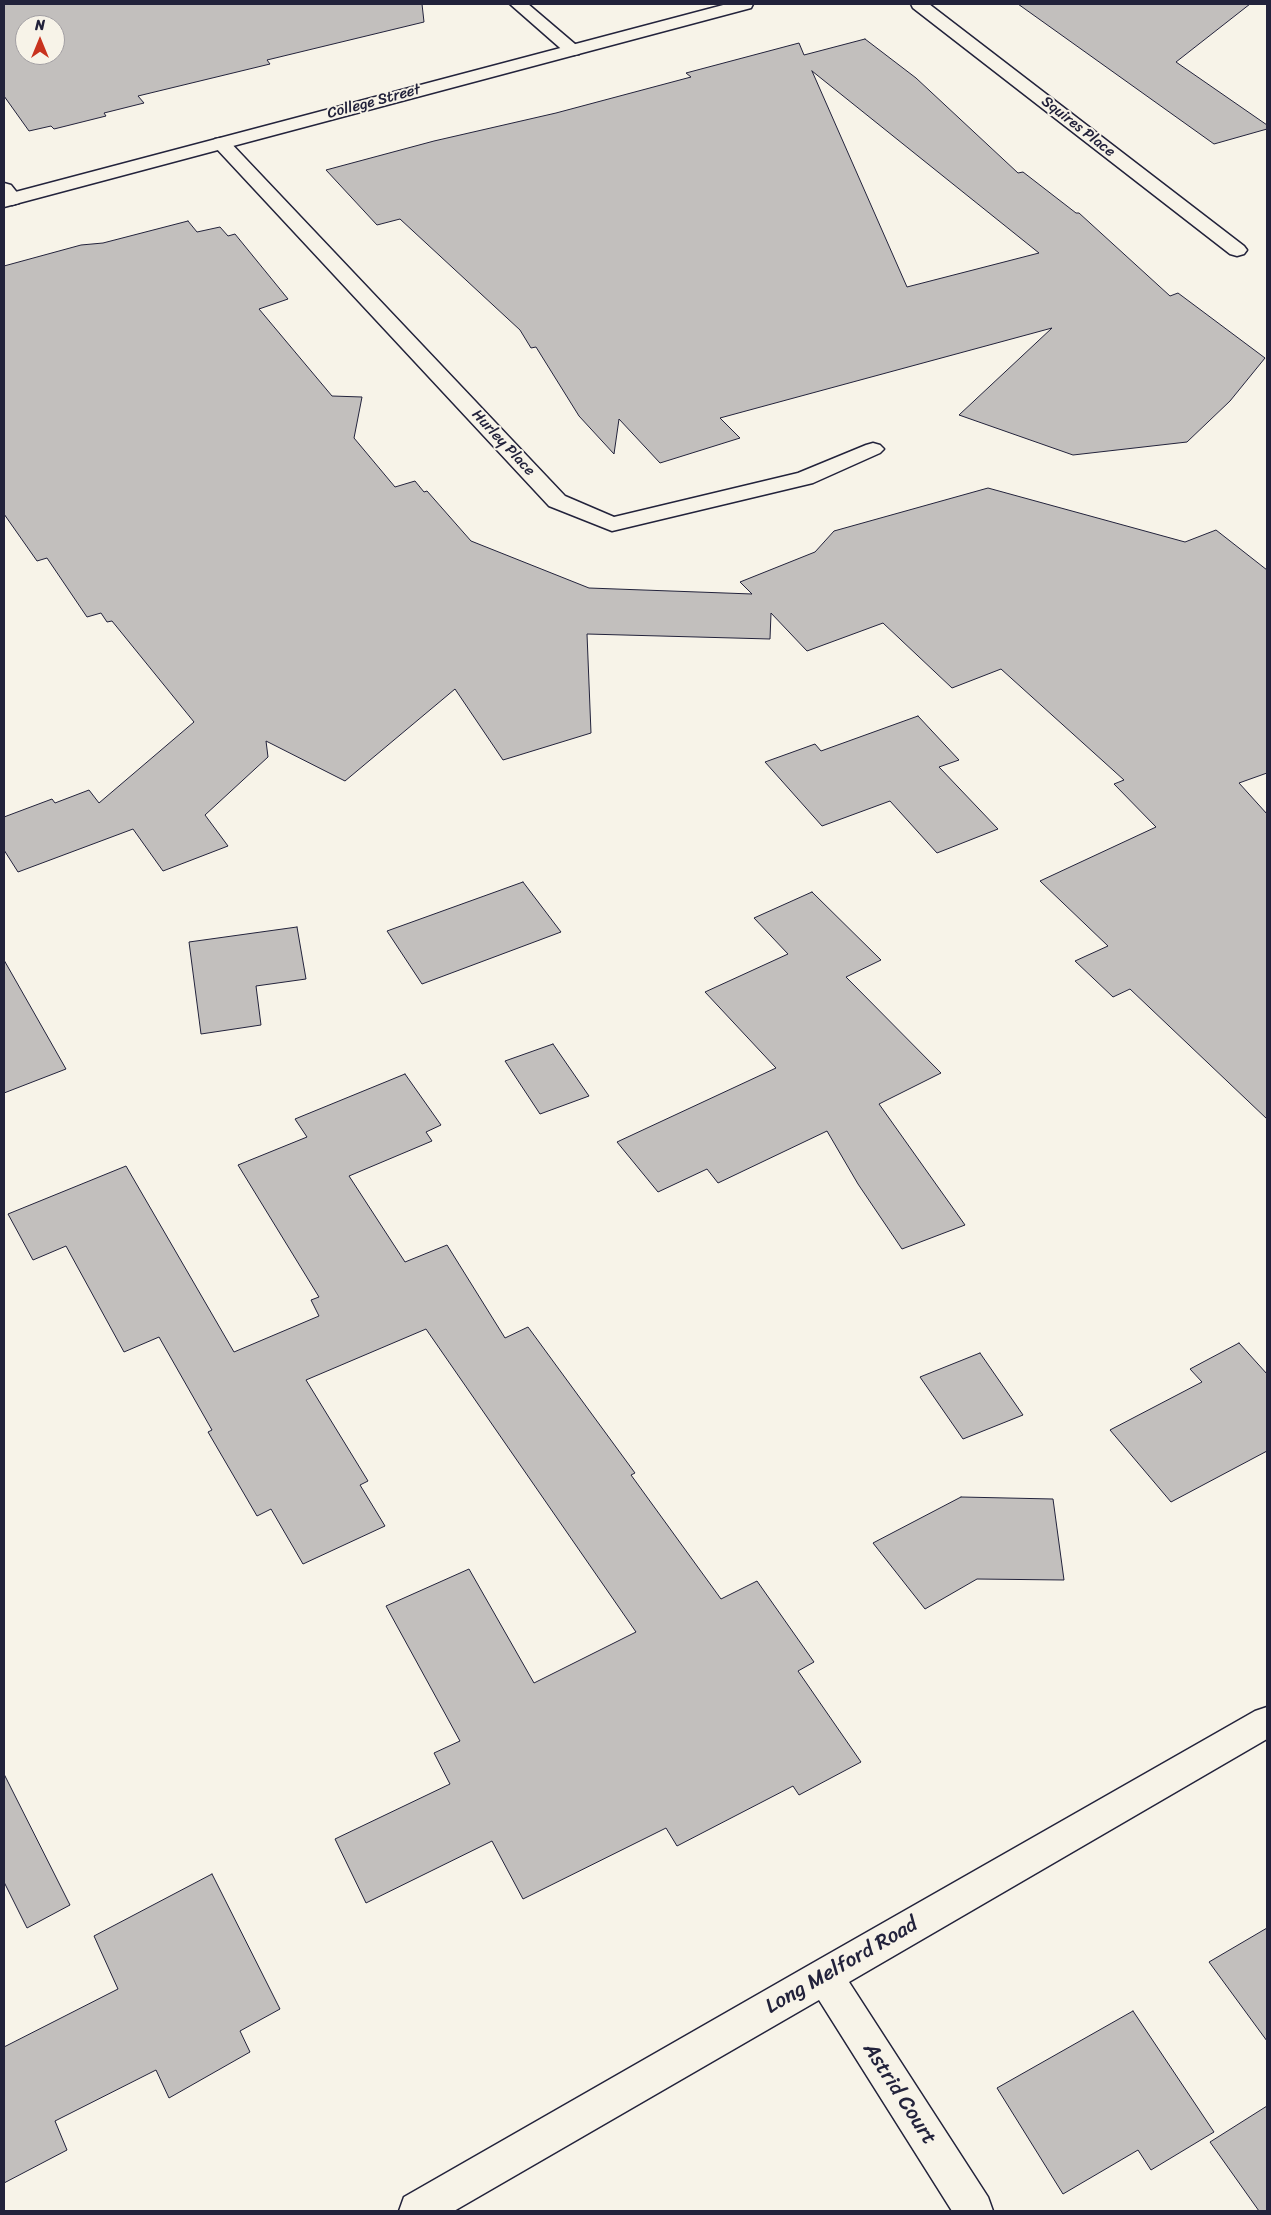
<!DOCTYPE html>
<style>
body{margin:0}
#map{position:relative;width:1271px;height:2215px;overflow:hidden;background:#f7f3e8;font-family:Sriracha,sans-serif}
canvas{display:block}
.frame{position:absolute;inset:0;border:5px solid #22223b;pointer-events:none}
.north{position:absolute;left:15px;top:15px;width:50px;height:50px;box-sizing:border-box;background:#f7f3e8;border:1px solid #a29fa3;border-radius:50%;rotate:0deg;font-size:14px;font-weight:700;line-height:20px;text-align:center;color:#22223b}
.north::after{content:'';display:block;margin:auto;width:18px;height:22px;background:#c8321e;clip-path:polygon(50% 0,100% 100%,50% 72%,0 100%)}
</style>
<div id="map">
<canvas width="1271" height="2215"></canvas>
<div class="frame"></div>
<div class="north">N</div>
</div>
<script>
const ctx = document.querySelector('canvas').getContext('2d');
ctx.lineJoin = 'round';
function fill(path, color) { ctx.fillStyle = color; ctx.fill(path, 'evenodd'); }
const shape = rows => new Path2D(rows.map(r => 'M' + r).join(''));
function strokePath(path, color, width, dash) { ctx.strokeStyle = color; ctx.lineWidth = width; ctx.lineCap = dash ? 'butt' : 'round'; ctx.setLineDash(dash || []); ctx.stroke(path); }
function write(font, color, halo, rows, align = 'center') {
  ctx.font = font + ' Sriracha,sans-serif'; ctx.lineWidth = 4; ctx.setLineDash([]); ctx.textBaseline = 'middle'; ctx.strokeStyle = halo; ctx.fillStyle = color; for (const [text, x, y, turn = 0] of rows) {
    ctx.save(); ctx.translate(x, y); ctx.rotate((+turn || 0) * Math.PI / 180); ctx.textAlign = isNaN(turn) ? turn : align; if (halo) ctx.strokeText(text, 0, 0); ctx.fillText(text, 0, 0); ctx.restore();
  }
}
const building = shape([
 [4,4,422,4,424,22,267,60,270,64,138,96,144,103,104,113,106,116,54,129,51,126,29,131,4,96,4,4],
 [25,25,55,25,55,55,25,55,25,25],
 [1018,4,1250,4,1176,62,1267,125,1267,129,1214,144,1018,4],
 [865,39,916,78,1018,173,1023,172,1076,213,1079,213,1170,296,1178,293,1265,358,1230,401,1187,442,1073,455,959,415,1052,328,720,418,740,438,660,463,619,419,614,454,579,416,536,347,531,348,520,330,400,219,377,225,326,170,434,141,556,113,691,77,686,73,799,43,804,55,865,39],
 [812,71,1039,253,907,287,812,71],
 [188,221,197,232,220,227,228,236,235,234,288,299,259,309,332,396,362,397,354,438,395,487,415,481,424,492,427,491,471,541,589,588,752,594,740,582,815,552,834,531,988,488,1185,542,1216,530,1267,570,1267,773,1239,783,1267,814,1267,1119,1130,989,1113,997,1075,961,1108,946,1040,881,1156,827,1114,784,1124,780,1001,669,952,688,883,623,807,651,771,613,770,639,587,634,591,733,503,760,455,689,345,781,266,741,268,757,205,815,228,846,163,871,133,829,18,872,4,850,4,817,52,799,55,803,89,790,99,803,194,722,112,621,107,622,101,613,87,617,47,558,37,561,4,514,4,266,81,245,103,243,188,221],
 [918,716,959,760,939,767,998,829,937,853,890,801,822,826,765,762,815,744,821,751,918,716],
 [523,882,561,932,422,984,387,931,523,882],
 [812,892,881,960,846,977,941,1073,879,1104,965,1225,902,1249,858,1184,827,1131,718,1183,707,1169,658,1192,617,1142,776,1068,705,992,788,954,754,918,812,892],
 [297,927,306,979,256,986,261,1025,201,1034,189,942,297,927],
 [4,960,66,1069,4,1093,4,960],
 [553,1044,589,1096,540,1114,505,1061,553,1044],
 [405,1074,441,1125,426,1132,432,1141,349,1176,405,1262,447,1245,505,1338,528,1327,635,1473,631,1475,721,1599,757,1581,814,1662,798,1671,861,1762,799,1795,793,1786,677,1846,666,1828,523,1899,492,1841,366,1903,335,1839,450,1784,434,1753,460,1741,386,1606,469,1569,534,1683,636,1632,426,1329,306,1380,368,1481,360,1485,385,1526,303,1564,271,1509,257,1516,208,1432,212,1430,159,1337,124,1352,66,1246,33,1260,8,1214,126,1166,234,1352,319,1316,311,1300,319,1297,238,1165,307,1137,295,1119,405,1074],
 [1239,1343,1267,1374,1267,1451,1171,1502,1110,1430,1202,1382,1190,1369,1239,1343],
 [980,1353,1023,1415,963,1439,920,1377,980,1353],
 [961,1497,1053,1499,1064,1580,977,1579,925,1609,873,1543,961,1497],
 [4,1774,70,1905,27,1928,4,1882,4,1774],
 [212,1874,280,2009,240,2031,250,2052,169,2098,156,2070,55,2121,67,2150,4,2183,4,2047,118,1989,94,1936,212,1874],
 [1267,1928,1267,2041,1209,1962,1267,1928],
 [1133,2011,1214,2132,1151,2170,1138,2150,1063,2194,997,2088,1133,2011],
 [1267,2106,1267,2211,1259,2211,1210,2142,1267,2106]
]);
fill(building, '#c2bfbd');
strokePath(building, '#22223b', 1);
const street = shape([
 [510,4,528,4,582,50,579,54,573,55,567,54,510,4],
 [911,4,929,4,1244,246,1247,250,1244,254,1237,256,1230,254,913,8,911,4],
 [221,138,227,139,565,496,614,517,798,473,866,445,873,443,880,445,884,449,880,453,813,483,612,531,549,506,215,147,212,143,215,139,221,138],
 [4,183,11,185,19,195,21,199,19,203,12,205,4,201,4,183],
 [1267,1707,1267,1739,849,1982,988,2197,993,2211,952,2211,819,2000,454,2211,399,2211,404,2197,811,1964,1255,1711,1267,1707]
]);
const secondary = shape([
 [727,4,753,4,751,8,4,207,4,195,727,4]
]);
strokePath(street, '#22223b', 3);
strokePath(secondary, '#22223b', 3);
fill(street, '#f7f3e8');
fill(secondary, '#f7f3e8');
write('15px', '#22223b', '#f7f3e8', [
 ["College Street",374,102,-15],
 ["Squires Place",1078,127,38],
 ["Hurley Place",503,443,47]
]);
write('21px', '#22223b', '#f7f3e8', [
 ["Long Melford Road",842,1966,-30],
 ["Astrid Court",899,2094,57]
]);
</script>
